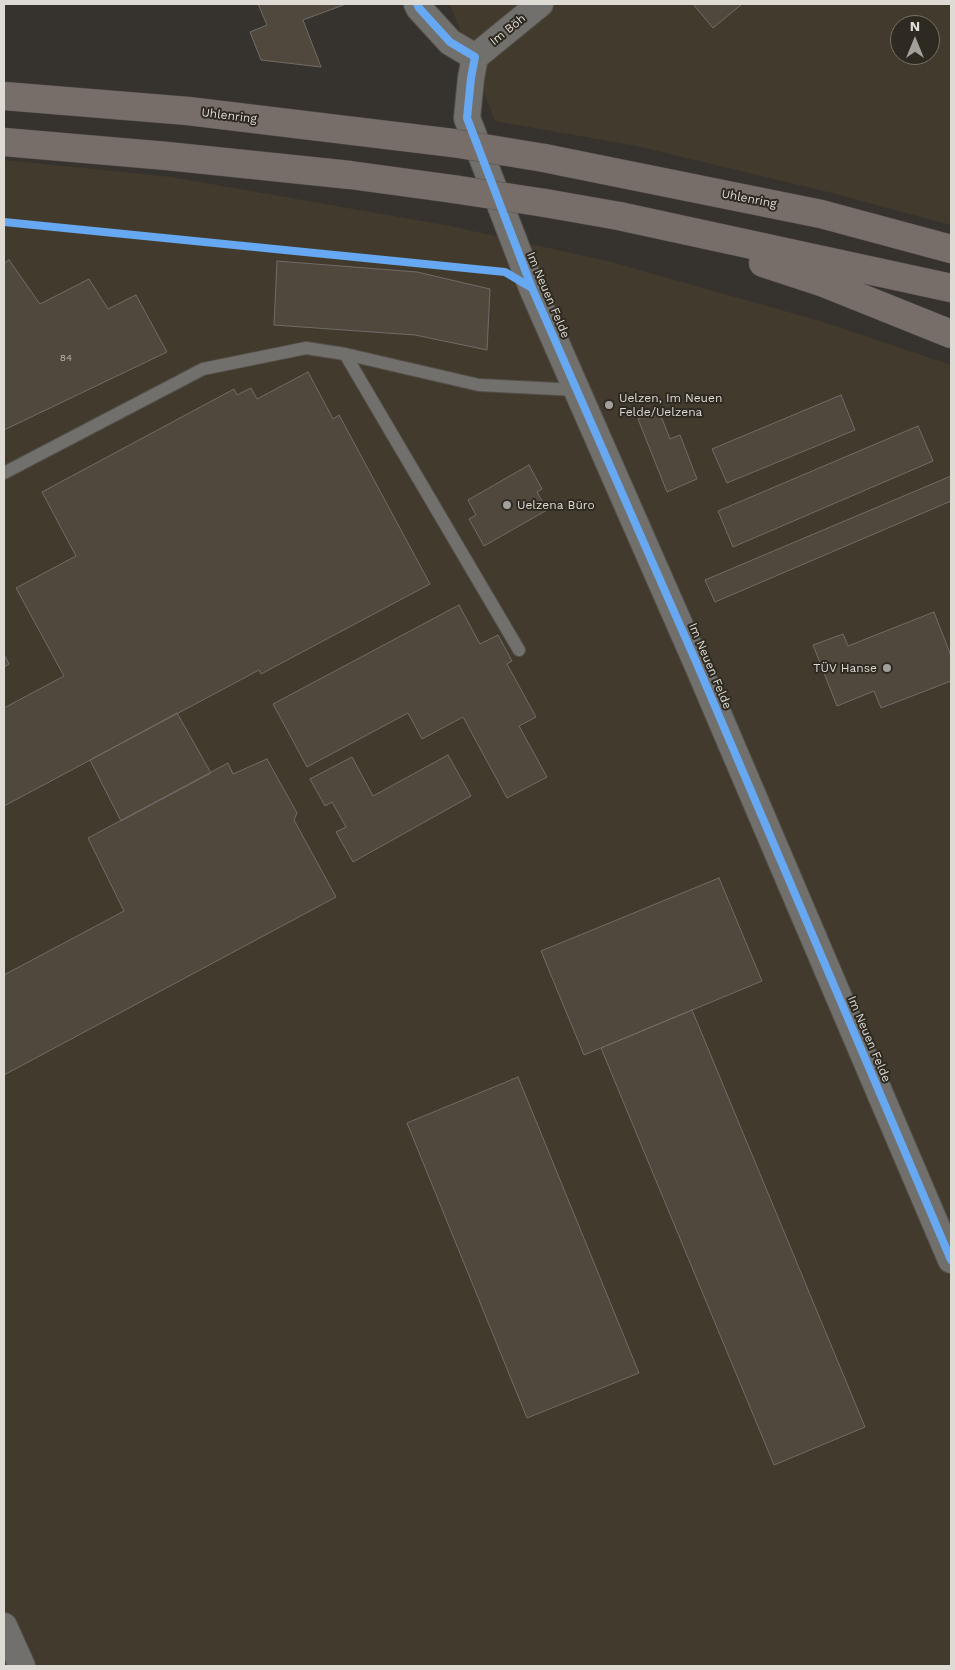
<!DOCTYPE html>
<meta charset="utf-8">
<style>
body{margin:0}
#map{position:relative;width:955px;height:1670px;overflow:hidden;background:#36332e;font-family:"Work Sans",sans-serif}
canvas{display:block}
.frame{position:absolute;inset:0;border:5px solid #dedbd5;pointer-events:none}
.north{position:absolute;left:890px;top:15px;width:50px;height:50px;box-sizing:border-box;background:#2f2a21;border:1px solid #757169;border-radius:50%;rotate:0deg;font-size:14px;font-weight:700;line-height:20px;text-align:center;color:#dedbd5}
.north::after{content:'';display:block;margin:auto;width:18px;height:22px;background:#a3a09b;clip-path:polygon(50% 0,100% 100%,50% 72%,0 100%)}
</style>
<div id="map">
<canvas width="955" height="1670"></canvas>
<div class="frame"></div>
<div class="north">N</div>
</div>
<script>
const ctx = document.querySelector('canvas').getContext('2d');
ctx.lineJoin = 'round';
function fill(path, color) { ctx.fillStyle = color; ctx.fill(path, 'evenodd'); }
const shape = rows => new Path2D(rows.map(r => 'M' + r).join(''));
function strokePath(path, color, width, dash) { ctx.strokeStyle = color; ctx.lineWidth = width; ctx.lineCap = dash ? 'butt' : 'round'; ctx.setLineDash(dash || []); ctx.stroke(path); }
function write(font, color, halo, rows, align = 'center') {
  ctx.font = font + ' "Work Sans",sans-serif'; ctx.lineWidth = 4; ctx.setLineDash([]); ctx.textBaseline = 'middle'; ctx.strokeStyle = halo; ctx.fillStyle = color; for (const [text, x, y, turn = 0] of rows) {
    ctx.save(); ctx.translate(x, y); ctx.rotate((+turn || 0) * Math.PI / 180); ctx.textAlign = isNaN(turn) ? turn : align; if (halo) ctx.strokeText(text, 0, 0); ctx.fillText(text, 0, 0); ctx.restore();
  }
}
fill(shape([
 [450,4,951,4,951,225,828,192,637,146,495,121],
 [900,25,930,25,930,55,900,55],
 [4,160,171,177,450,226,611,262,820,321,951,365,951,1666,4,1666]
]), '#423b2d');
const building = shape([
 [258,4,346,4,303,20,321,67,261,60,250,32,267,25,258,4],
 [693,4,742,4,713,28,693,4],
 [9,260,40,304,89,279,108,309,136,295,167,352,4,430,4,263,9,260],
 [277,261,417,272,490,289,487,350,415,335,274,325,277,261],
 [308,372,333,419,339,415,430,584,261,674,259,670,4,806,4,708,64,676,16,588,76,556,42,492,234,389,237,395,251,388,257,399,308,372],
 [841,395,855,430,727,483,712,449,841,395],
 [659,411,670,439,680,435,697,479,667,492,638,419,659,411],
 [918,426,933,461,733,547,718,511,918,426],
 [529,465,542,489,537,492,547,510,484,546,469,519,476,515,468,500,529,465],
 [951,476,951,501,715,602,705,580,951,476],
 [459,605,480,644,498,635,512,661,507,664,536,717,519,726,547,777,507,798,463,717,422,739,408,713,307,767,273,704,459,605],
 [934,612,951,656,951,681,881,708,874,691,837,706,813,645,843,634,848,646,934,612],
 [4,654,9,664,4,667,4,654],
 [177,713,211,773,121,821,90,760,177,713],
 [448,755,471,796,353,862,336,832,346,827,332,802,325,806,310,779,352,757,373,796,448,755],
 [267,759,297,813,294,820,336,897,4,1075,4,975,124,911,88,838,228,763,233,774,267,759],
 [719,878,762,981,584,1055,541,951,719,878],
 [692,1010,865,1427,774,1465,601,1048,692,1010],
 [518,1077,639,1373,527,1418,407,1123,518,1077]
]);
fill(building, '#50483c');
strokePath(building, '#6f6c68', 1);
const service = shape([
 [345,354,519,650],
 [4,473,203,369,306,348,345,354,479,385,577,390]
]);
const minor = shape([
 [417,4,419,8,450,42,475,57,471,78,467,118,532,288,697,664,951,1260],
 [475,57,540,4],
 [4,1626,22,1666]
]);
const trunk = shape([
 [4,96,188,111,453,143],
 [4,142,167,156,350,175,453,189],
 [544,158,821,214,951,249],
 [545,203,619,216,951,288],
 [763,263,824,283,951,334]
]);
strokePath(service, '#54514c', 14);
strokePath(minor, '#54514c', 28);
strokePath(trunk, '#54514c', 29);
strokePath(service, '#72706d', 12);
strokePath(minor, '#72706d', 26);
strokePath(trunk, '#786e69', 28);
const trunkBridge = shape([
 [453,143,544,158],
 [453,189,545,203]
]);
strokePath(trunkBridge, '#54514c', 29, []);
strokePath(trunkBridge, '#786e69', 28);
strokePath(shape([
 [417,4,419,8,450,42,475,57,471,78,467,118,532,288,697,664,951,1260],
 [4,222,505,272,532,288]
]), '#66a8f1', 8);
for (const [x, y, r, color] of [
 [609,405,5,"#a3a09b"],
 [507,505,5,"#a3a09b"],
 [887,668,5,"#a3a09b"]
]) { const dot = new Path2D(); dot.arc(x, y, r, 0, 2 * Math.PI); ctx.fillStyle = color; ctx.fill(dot); strokePath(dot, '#2f2a21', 2); }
write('10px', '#bab6af', null, [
 ["84",66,358]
]);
write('12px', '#dedbd5', '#2f2a21', [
 ["Im Böh",508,30,-39],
 ["Uhlenring",229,116,7],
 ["Uhlenring",749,199,11],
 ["Im Neuen Felde",548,295,67],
 ["Im Neuen Felde",710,666,67],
 ["Im Neuen Felde",869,1039,67]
]);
write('12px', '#dedbd5', '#2f2a21', [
 ["Uelzen, Im Neuen",619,398],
 ["Felde/Uelzena",619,412],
 ["Uelzena Büro",517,505],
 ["TÜV Hanse",877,668,"right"]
], 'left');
</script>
